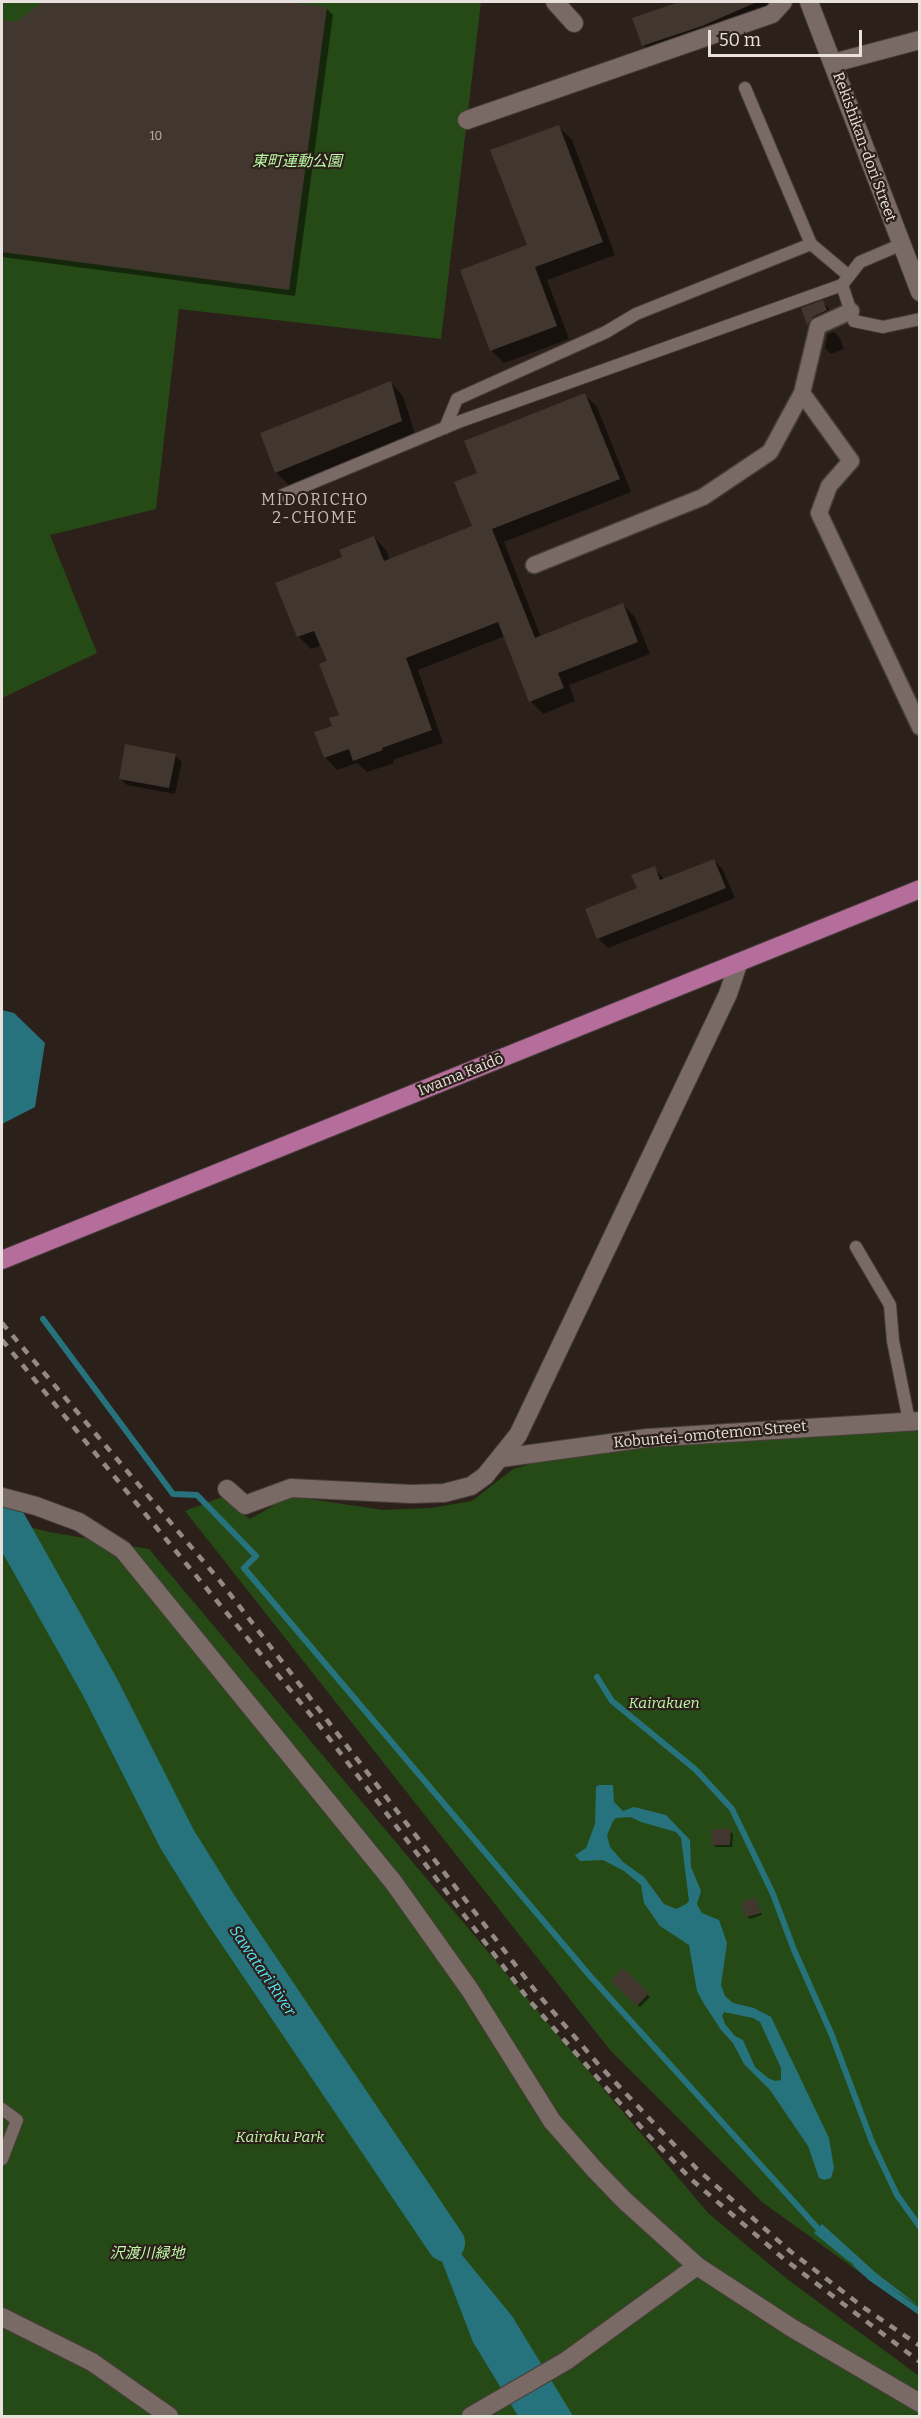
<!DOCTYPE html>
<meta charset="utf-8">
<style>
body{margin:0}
#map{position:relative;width:921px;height:2418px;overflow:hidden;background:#2c201b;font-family:Bitter,serif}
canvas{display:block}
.frame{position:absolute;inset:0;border:3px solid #e9e1dd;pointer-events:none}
.scale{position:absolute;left:708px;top:30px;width:154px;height:27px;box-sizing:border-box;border:3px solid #e9e1dd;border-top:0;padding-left:8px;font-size:18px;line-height:21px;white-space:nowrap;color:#e9e1dd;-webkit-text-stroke:4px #2c201b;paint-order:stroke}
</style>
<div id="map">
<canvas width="921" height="2418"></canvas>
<div class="frame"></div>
<div class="scale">50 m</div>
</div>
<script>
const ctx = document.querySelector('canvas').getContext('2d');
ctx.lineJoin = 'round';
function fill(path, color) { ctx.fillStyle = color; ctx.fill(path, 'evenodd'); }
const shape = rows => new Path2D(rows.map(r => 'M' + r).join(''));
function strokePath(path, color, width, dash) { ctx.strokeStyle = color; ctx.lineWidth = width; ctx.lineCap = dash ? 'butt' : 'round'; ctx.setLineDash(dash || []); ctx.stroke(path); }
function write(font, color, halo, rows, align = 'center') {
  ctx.font = font + ' Bitter,"Noto Sans JP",serif'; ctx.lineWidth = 4.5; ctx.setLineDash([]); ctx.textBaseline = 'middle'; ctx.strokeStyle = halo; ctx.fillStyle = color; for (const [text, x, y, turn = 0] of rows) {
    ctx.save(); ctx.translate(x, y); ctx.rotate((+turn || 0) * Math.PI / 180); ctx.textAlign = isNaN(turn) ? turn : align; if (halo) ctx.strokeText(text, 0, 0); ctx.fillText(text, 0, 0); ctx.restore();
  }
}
fill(shape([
 [2,2,481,2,441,339,179,309,156,509,50,535,97,653,2,698],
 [919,1427,919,2315,762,2202,610,2050,185,1511,222,1497,250,1519,290,1496,383,1510,431,1508,472,1501,513,1469,554,1457,652,1444],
 [2,1520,49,1532,149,1549,708,2213,787,2279,919,2376,919,2416,2,2416]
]), '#264a16');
fill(shape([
 [2,1010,14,1013,45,1043,35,1107,2,1124],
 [599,1785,613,1785,614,1802,623,1811,634,1807,666,1815,690,1840,691,1867,701,1891,697,1904,702,1913,719,1920,727,1943,721,1985,725,1996,733,2003,754,2008,771,2017,829,2138,834,2168,831,2178,824,2180,819,2178,808,2146,770,2090,744,2064,733,2043,721,2030,704,2004,697,1991,689,1945,660,1926,644,1903,641,1885,624,1871,603,1860,580,1861,575,1855,586,1848,595,1824,596,1787],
 [631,1817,641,1822,676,1832,681,1838,689,1901,686,1904,676,1909,664,1904,644,1877,623,1862,610,1847,607,1835,613,1821,616,1818],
 [724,2012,753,2018,760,2022,781,2068,781,2080,775,2081,768,2078,755,2067,743,2040,735,2036,725,2024,722,2016],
 [423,2197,448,2238,512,2316,573,2416,518,2416,473,2342,433,2238,414,2204],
 [822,2224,876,2273,919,2306,847,2260,814,2233]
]), '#26737d');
fill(shape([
 [45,2,275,2,326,8,333,15,295,296,2,257,2,22,16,24],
 [684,2,775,2,778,9,655,57,643,45,634,18],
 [559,127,572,140,615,255,547,280,569,339,504,363,491,350,529,246],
 [823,302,829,309,832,317,815,330,809,324,803,309],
 [834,332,840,338,844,349,831,354,825,348,828,334],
 [391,383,403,396,415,434,289,485,276,472],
 [585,395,597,407,631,492,504,542,541,637,623,605,635,617,650,654,569,685,575,701,543,714,531,701,505,636,418,670,443,743,393,760,394,763,367,772,357,763,337,770,325,757,334,727,341,716,328,662,322,645,311,649,299,637,277,584,344,558,374,537,386,550,390,560,474,527,479,474],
 [175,756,182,762,175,794,127,785,120,778],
 [714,860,723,870,735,898,608,948,598,938,587,910,639,889,654,868,665,880],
 [730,1831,733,1834,732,1847,716,1847,713,1844],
 [755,1899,762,1915,750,1919,747,1917],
 [623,1970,650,1997,640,2007,612,1981]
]), '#0007');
strokePath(shape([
 [43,1319,173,1494,197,1495,256,1556,244,1568,590,1976,822,2233],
 [597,1677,612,1701,696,1770,732,1809,773,1894,794,1950,831,2033,872,2142,897,2195,920,2227],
 [856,2264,871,2278,920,2312]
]), '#26737d', 6);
strokePath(shape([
 [2,1513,100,1687,177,1839,220,1908,446,2243]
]), '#26737d', 38);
fill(shape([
 [43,2,286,2,327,7,289,290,2,252,2,20,16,22],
 [679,2,757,2,702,26,642,46,632,18],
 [559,125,603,242,535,267,557,326,490,351,460,270,527,245,490,150],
 [823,300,827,310,813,317,807,325,801,308],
 [391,381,402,421,275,473,260,433],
 [585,393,620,479,492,529,535,638,623,603,638,642,558,673,564,688,529,702,498,622,406,658,432,730,382,748,383,750,353,761,349,749,324,758,314,732,332,726,329,718,339,715,319,664,327,661,314,631,297,637,275,583,342,557,339,550,374,536,384,561,472,526,454,482,477,473,464,441],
 [125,744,176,754,169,788,119,779],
 [714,859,726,888,597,939,585,909,637,888,631,875,655,866,660,880],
 [712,1829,731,1829,730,1845,712,1845],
 [755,1897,761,1913,746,1917,741,1903],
 [623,1968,649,1993,637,2006,610,1981]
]), '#41372e');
const service = shape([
 [745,88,811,244,849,276],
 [900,245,860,262,842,285,854,321,883,327,920,319],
 [445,428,457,399,606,332,636,314,811,244],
 [283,495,461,421,842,285],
 [856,1247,890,1305,893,1341,909,1421],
 [2,2109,17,2120,2,2159]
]);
const pedestrian = shape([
 [802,393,818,326,851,311],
 [534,565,703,497,770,452,802,393,851,461,829,486,819,513,920,727]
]);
const minor = shape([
 [555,2,574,23],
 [833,63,920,40],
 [467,120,772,14,783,2],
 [501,1458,647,1438,920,1421],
 [227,1489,245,1505,291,1488,411,1494,444,1493,471,1486,485,1476,518,1435,728,994,738,964],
 [2,2317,92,2362,169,2416]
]);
const tertiary = shape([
 [809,2,920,292],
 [2,1497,36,1506,79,1522,123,1550,394,1883,470,1990,552,2121,595,2170,625,2201,697,2266,792,2328,920,2403],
 [471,2416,566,2361,697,2266]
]);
const primary = shape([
 [2,1260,920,889]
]);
strokePath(service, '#473d3a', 14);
strokePath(pedestrian, '#473d3a', 19);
strokePath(minor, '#473d3a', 20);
strokePath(tertiary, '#473d3a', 20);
strokePath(primary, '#473d3a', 20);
strokePath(service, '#796a65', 12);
strokePath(pedestrian, '#796a65', 16);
strokePath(minor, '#796a65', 18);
strokePath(tertiary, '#796a65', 18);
strokePath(primary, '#b56d9b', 18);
strokePath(shape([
 [2,1323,220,1581,537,1993,598,2064,697,2169,790,2251,863,2307,920,2346],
 [2,1340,319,1725,529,2000,649,2136,692,2180,784,2259,920,2362]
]), '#938985', 4.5, [8, 8]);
write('12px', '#bfb6b1', null, [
 ["10",156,137]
]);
write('15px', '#e9e1dd', '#2c201b', [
 ["Rekishikan-dori Street",864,147,70],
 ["Iwama Kaidō",461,1075,-22],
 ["Kobuntei-omotemon Street",710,1435,-5]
]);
write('italic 15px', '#bcf8a6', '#2c201b', [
 ["東町運動公園",297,162],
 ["Kairakuen",664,1704],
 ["Kairaku Park",280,2138],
 ["沢渡川緑地",147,2254]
]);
ctx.letterSpacing = '1.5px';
write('16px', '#cbbab4', '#2c201b', [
 ["MIDORICHO",315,501],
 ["2-CHOME",315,519]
]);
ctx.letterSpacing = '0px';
write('italic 16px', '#53e4f7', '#2c201b', [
 ["Sawatari River",262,1971,56]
]);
</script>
